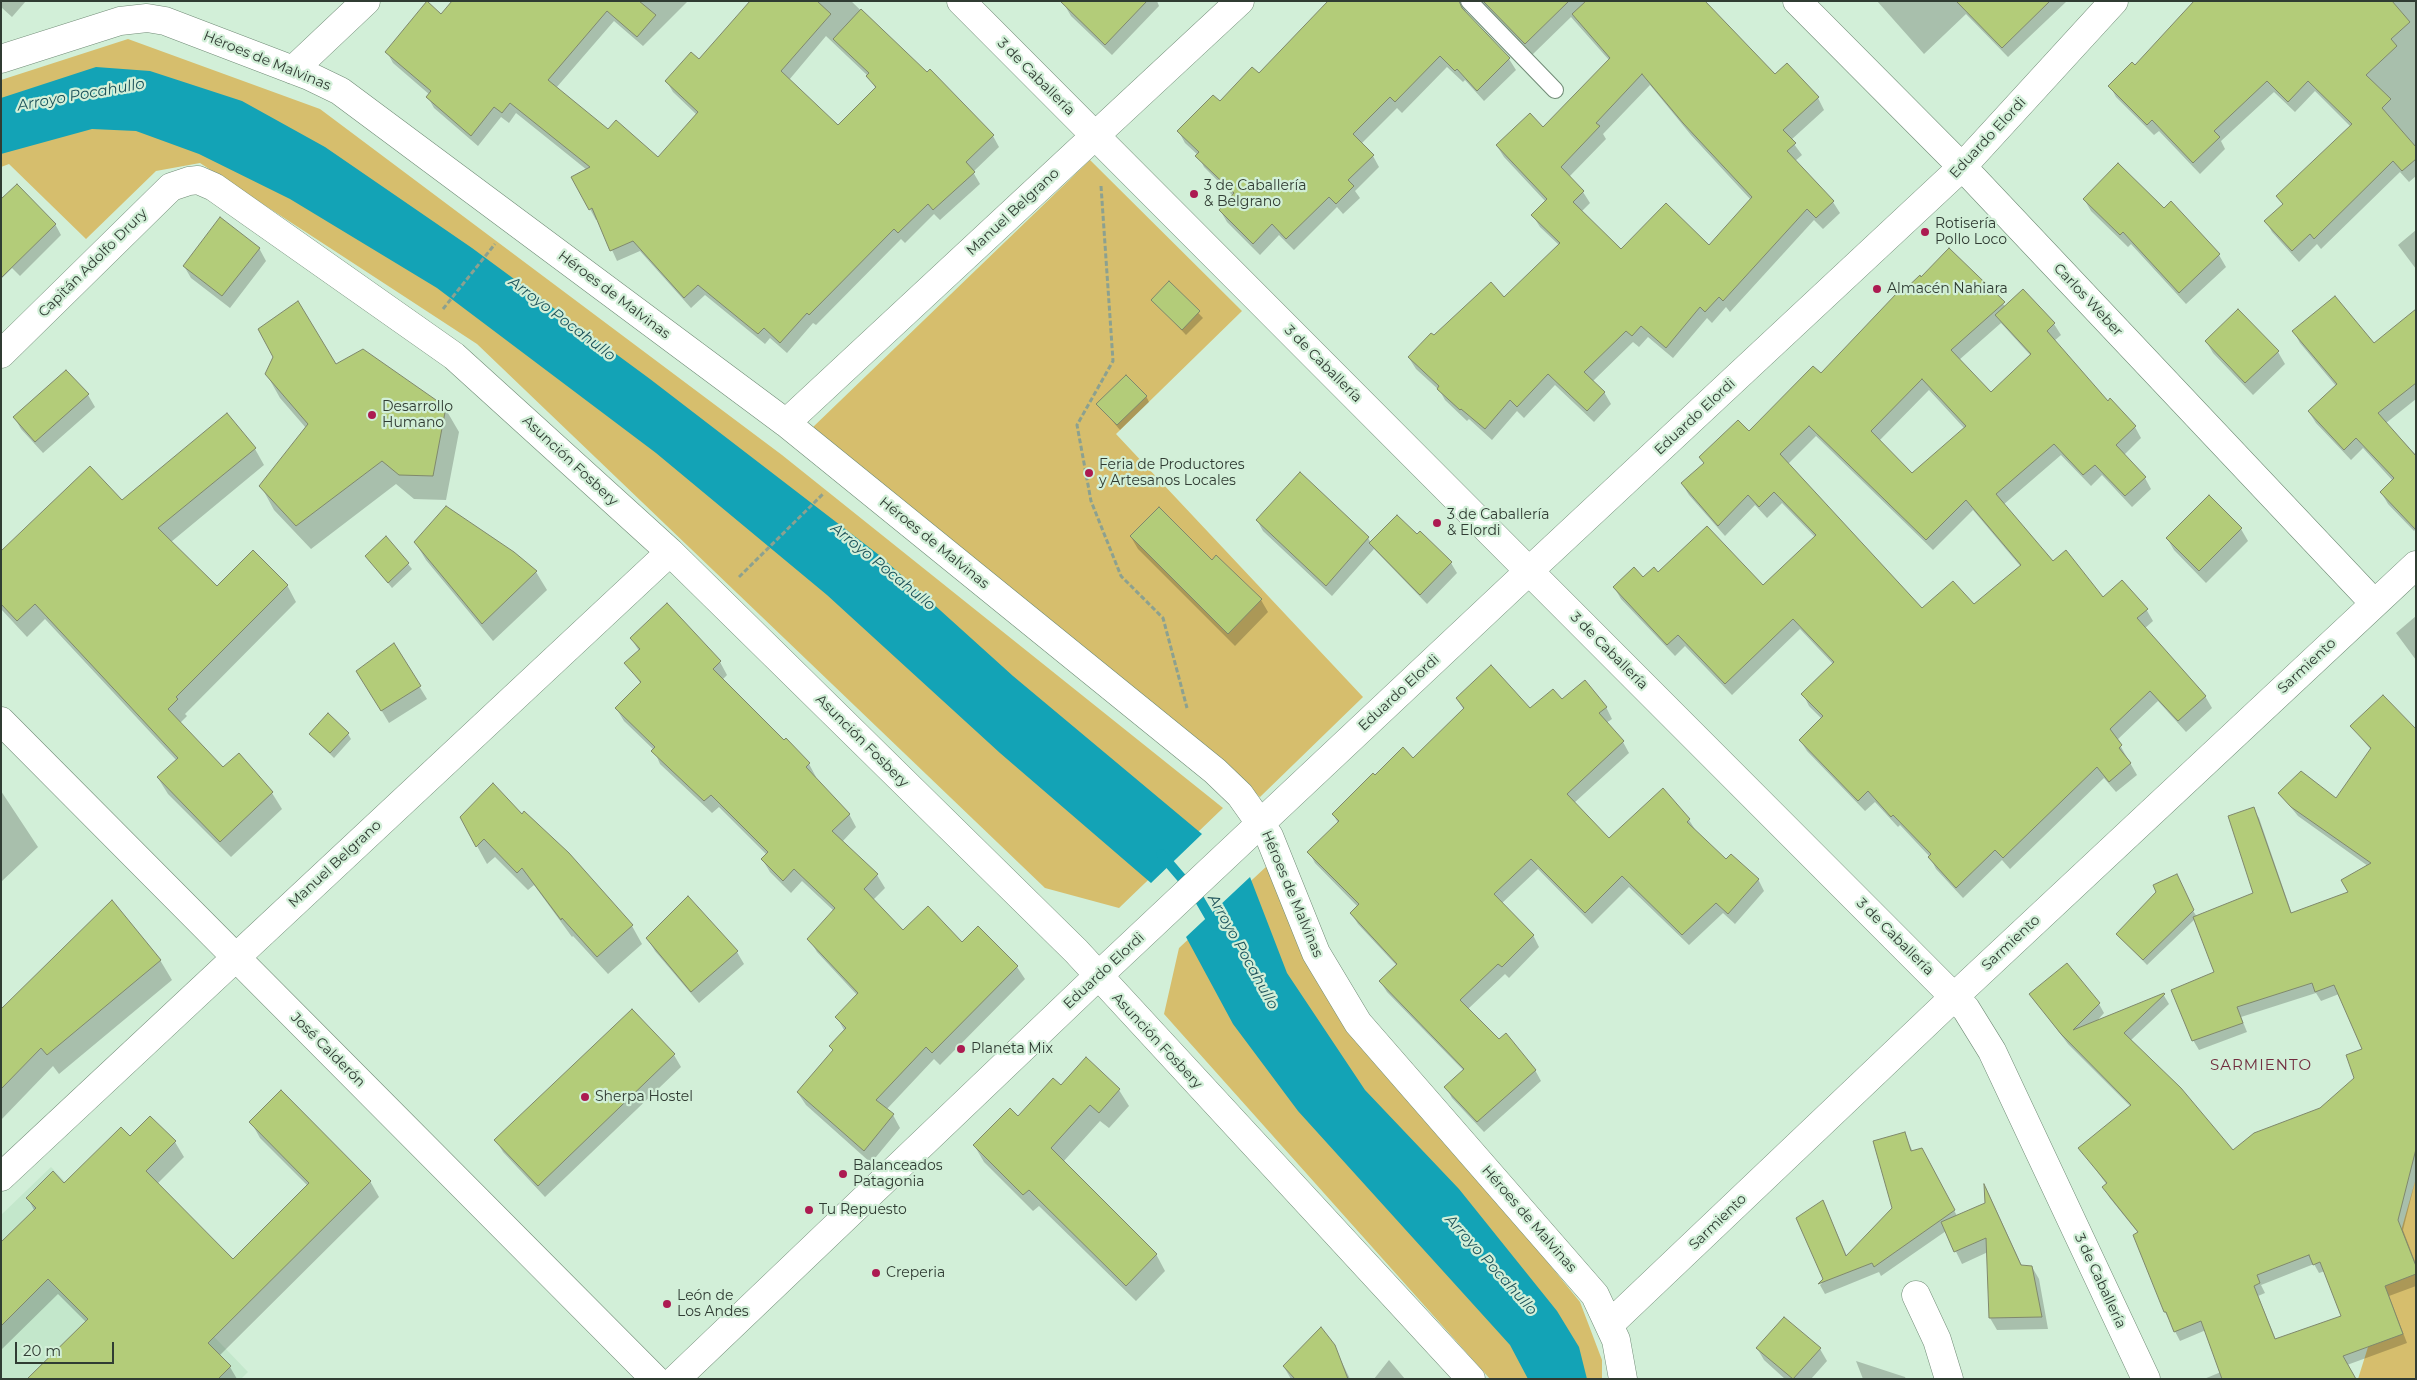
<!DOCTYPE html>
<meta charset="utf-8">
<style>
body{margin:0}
#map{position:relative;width:2417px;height:1380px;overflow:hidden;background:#d2efd8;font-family:Montserrat,sans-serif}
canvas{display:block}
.frame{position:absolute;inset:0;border:2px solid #303c33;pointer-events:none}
.scale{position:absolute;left:15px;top:1342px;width:99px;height:22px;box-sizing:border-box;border:2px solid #303c33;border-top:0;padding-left:6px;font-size:15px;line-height:18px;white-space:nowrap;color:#303c33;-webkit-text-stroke:4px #d2efd8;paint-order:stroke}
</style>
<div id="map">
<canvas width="2417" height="1380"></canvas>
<div class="frame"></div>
<div class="scale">20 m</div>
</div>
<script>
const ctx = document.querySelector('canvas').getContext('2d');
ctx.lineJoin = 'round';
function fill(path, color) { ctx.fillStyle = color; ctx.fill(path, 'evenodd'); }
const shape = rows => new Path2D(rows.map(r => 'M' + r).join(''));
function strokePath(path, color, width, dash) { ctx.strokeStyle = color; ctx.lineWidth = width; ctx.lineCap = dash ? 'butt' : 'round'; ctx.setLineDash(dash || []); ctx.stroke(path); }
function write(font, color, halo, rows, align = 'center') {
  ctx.font = font + ' Montserrat,sans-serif'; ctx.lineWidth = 4.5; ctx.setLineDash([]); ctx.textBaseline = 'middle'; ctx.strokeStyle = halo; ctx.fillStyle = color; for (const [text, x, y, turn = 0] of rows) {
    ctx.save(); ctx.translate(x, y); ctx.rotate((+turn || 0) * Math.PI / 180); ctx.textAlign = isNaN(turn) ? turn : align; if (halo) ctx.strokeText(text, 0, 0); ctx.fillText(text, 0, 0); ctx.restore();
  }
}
fill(shape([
 [51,1167,248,1372,241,1379,1,1379,1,1215]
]), '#c3e7cb');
fill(shape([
 [128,39,320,109,782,455,1223,808,1119,908,1045,888,477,344,200,163,156,171,86,239,9,164,1,167,1,80],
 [1090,160,1242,311,1116,434,1363,697,1260,797,812,428],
 [1268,865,1325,988,1580,1302,1602,1360,1602,1379,1490,1379,1164,1014,1179,948],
 [2416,1178,2416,1379,2358,1379,2368,1347]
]), '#d6be6d');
fill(shape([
 [96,67,150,71,242,101,325,147,472,248,650,379,879,555,1013,676,1202,834,1151,883,1000,753,827,595,656,453,437,288,290,199,199,154,136,131,92,129,1,154,1,98],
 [1250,877,1287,973,1365,1090,1459,1189,1557,1311,1579,1347,1587,1379,1528,1379,1510,1345,1298,1111,1233,1024,1186,937]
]), '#13a3b6');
fill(shape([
 [1,1,26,1,12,17,1,7],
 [453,1,688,1,643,46,614,21,556,88,608,130,659,159,697,115,673,92,667,82,699,61,752,1,851,1,927,74,930,71,993,136,999,147,973,172,980,184,940,220,934,214,905,243,901,239,816,325,813,323,787,353,770,338,765,344,705,295,691,308,640,251,617,261,598,219,596,220,573,178,587,170,516,113,509,123,501,117,478,146,434,108,428,97,430,95,393,63,387,52,441,16],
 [826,36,868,76,876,89,838,127,789,80],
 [1068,1,1157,1,1159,6,1112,55,1071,16,1064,4],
 [1331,1,1704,1,1775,76,1818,98,1824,110,1791,140,1802,155,1795,161,1833,202,1840,213,1823,229,1814,220,1730,312,1726,307,1712,323,1707,318,1673,358,1648,337,1639,347,1633,342,1592,382,1604,392,1611,404,1594,422,1555,385,1524,418,1517,411,1492,440,1469,419,1467,421,1445,400,1440,391,1416,369,1409,358,1434,337,1504,299,1559,245,1540,227,1533,216,1546,202,1504,157,1497,146,1543,129,1609,60,1571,17,1532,55,1473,3,1465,11,1466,14,1509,59,1516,70,1484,101,1465,80,1463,82,1447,67,1402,113,1397,108,1361,144,1373,156,1379,167,1355,191,1360,198,1343,214,1337,207,1294,250,1279,235,1260,255,1227,222,1220,210,1233,196,1204,167,1198,155,1185,143,1179,132,1259,75],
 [1650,85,1691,135,1751,200,1709,247,1621,250,1581,212,1590,203,1583,192,1569,177,1606,139,1603,134],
 [1877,1,2067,1,2008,57,1966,14,1924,54],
 [2206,1,2416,1,2416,176,2409,182,2400,172,2321,249,2317,244,2299,262,2272,232,2266,221,2283,205,2278,197,2351,127,2315,91,2295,112,2274,92,2221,141,2225,149,2200,174,2159,131,2154,135,2116,97,2110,86,2135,67],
 [2084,199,2164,210,2171,203,2219,255,2226,267,2186,304,2131,244,2128,247,2091,211],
 [1,201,55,224,61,235,20,276,12,268,1,279],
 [2416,230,2416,269,2398,245],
 [259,248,266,261,230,308,191,278,184,266],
 [1949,250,2006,307,2023,291,2054,324,2061,335,2054,341,2108,403,2135,427,2141,438,2124,455,2145,478,2151,489,2132,507,2102,475,2091,486,2061,455,2003,505,2052,563,2103,599,2146,609,2153,621,2144,629,2205,696,2212,708,2186,732,2158,701,2117,740,2137,775,2116,792,2104,778,2010,869,2002,860,1963,898,1936,869,1930,857,1900,825,1898,827,1875,802,1865,811,1807,751,1800,740,1822,719,1809,706,1803,694,1833,664,1800,629,1732,695,1685,646,1675,656,1621,599,1614,587,1658,574,1763,587,1815,537,1782,503,1767,518,1755,505,1725,536,1689,495,1682,484,1705,464,1701,457,1749,433,1821,375],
 [2001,323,2031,356,1991,394,1959,360],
 [1929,390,1965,429,1912,475,1879,441],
 [1816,436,1933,550,1973,510,2021,567,1974,606,1922,610,1788,464],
 [1169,283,1203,318,1186,335,1153,300],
 [2416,327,2416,399,2386,423,2416,455,2416,529,2414,531,2388,504,2381,492,2393,481,2363,448,2351,460,2316,423,2309,412,2336,386,2300,343,2294,332,2374,345],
 [2206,341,2278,352,2285,364,2253,395,2213,353],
 [336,366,445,408,459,432,446,500,414,499,396,484,311,549,274,510,261,486,306,428,280,398,266,373],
 [88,395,95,407,43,453,21,429,14,417],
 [1146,396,1149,402,1120,430,1098,404],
 [255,449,264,465,171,542,217,588,287,585,296,602,185,714,187,716,180,723,223,769,239,755,272,793,282,809,231,857,168,794,158,778,177,761,45,619,27,637,1,609,1,553],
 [2209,497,2241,529,2248,541,2206,583,2174,550,2167,538],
 [1257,520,1368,538,1371,543,1451,563,1457,573,1427,604,1374,549,1332,596,1263,531],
 [1131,537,1261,600,1268,612,1235,646,1138,549],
 [415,542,513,553,536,572,547,590,493,641,426,560],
 [367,557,408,564,412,569,392,588],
 [2416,616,2416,660,2396,633],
 [631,638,720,662,727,675,722,680,784,742,809,764,816,777,815,778,849,814,856,827,842,842,877,875,885,888,873,900,903,932,962,944,1017,967,1025,979,940,1065,934,1059,886,1110,893,1115,900,1128,871,1163,806,1105,798,1093,834,1052,831,1047,844,1030,837,1017,857,995,817,952,809,939,834,911,802,881,791,893,770,872,762,859,767,855,719,807,712,813,660,764,654,750,624,721,616,708,641,684,626,663,639,651],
 [394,645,427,699,389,723,365,683],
 [2383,697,2416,1125,2416,1178,2403,1230,2416,1264,2416,1286,2389,1296,2407,1343,2347,1365,2355,1379,2204,1379,2221,1372,2206,1330,2180,1341,2165,1312,2139,1234,2109,1197,2104,1187,2107,1185,2080,1148,2131,1107,2068,1044,2031,995,2099,1004,2104,1013,2096,1022,2163,994,2169,1004,2130,1041,2233,1151,2321,1110,2356,1078,2363,1050,2339,994,2321,1001,2316,993,2241,1017,2247,1032,2199,1050,2193,1040,2216,973,2195,919,2147,965,2117,934,2190,906,2197,917,2255,894,2253,809,2259,818,2292,914,2350,893,2368,866,2298,816,2280,794,2336,800,2371,750,2352,727],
 [2314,1264,2319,1273,2325,1271,2343,1316,2276,1340,2258,1296,2265,1293,2261,1285],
 [1457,699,1530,710,1562,701,1606,707,1612,719,1606,723,1623,742,1629,753,1574,803,1609,839,1663,790,1689,820,1696,831,1726,861,1758,879,1764,891,1735,924,1723,913,1689,945,1629,887,1592,924,1538,869,1501,904,1533,935,1539,947,1509,978,1505,974,1468,1009,1499,1041,1535,1070,1541,1081,1484,1132,1452,1098,1446,1087,1464,1071,1387,992,1380,981,1397,966,1358,924,1351,913,1358,907,1315,863,1309,852,1338,823,1333,814,1375,776,1413,760,1464,710],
 [310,734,348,734,351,739,334,758],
 [1,791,38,847,1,882],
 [461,817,632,926,642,944,608,974,573,936,572,937,534,885,528,890,495,857,487,864],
 [688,898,737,952,744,964,699,1003,655,951,648,939],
 [112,902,160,960,172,980,59,1074,53,1066,1,1120,1,1006,3,1008],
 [632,1010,674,1055,681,1067,545,1197,503,1152,496,1140],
 [1061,1086,1119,1090,1129,1106,1109,1128,1100,1121,1063,1162,1156,1254,1165,1271,1136,1301,1039,1206,1033,1211,984,1162,974,1145,1018,1118],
 [251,1122,370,1181,379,1197,219,1356,230,1367,237,1379,29,1379,86,1322,58,1294,1,1350,1,1243,34,1210,28,1198,64,1184,130,1138,175,1142,184,1157,157,1184,233,1261,308,1186,260,1138],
 [1904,1133,1913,1152,1928,1159,1957,1216,1986,1204,1986,1188,2022,1266,2032,1267,2039,1279,2048,1329,1997,1330,1990,1318,1988,1252,1962,1264,1946,1231,1881,1276,1879,1272,1825,1294,1820,1285,1825,1280,1823,1202,1847,1256,1893,1208],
 [1334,1346,1350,1379,1291,1379,1284,1367],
 [1757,1348,1820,1349,1827,1361,1811,1379,1785,1379,1764,1360],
 [1389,1360,1405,1379,1374,1379],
 [1856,1361,1905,1377,1906,1379,1863,1379]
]), '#0003');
strokePath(shape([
 [1161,854,1198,897,1215,926]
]), '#13a3b6', 10);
const building = shape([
 [427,1,441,14,452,1,639,1,656,15,637,37,607,11,548,80,608,129,616,120,658,157,698,112,665,81,691,52,699,59,750,1,817,1,831,14,781,71,838,125,876,87,866,76,869,73,833,39,861,9,927,72,930,69,994,135,966,162,975,172,933,210,928,204,898,233,894,229,809,315,807,313,780,343,764,328,758,334,698,285,684,298,633,241,610,251,592,208,589,210,571,177,590,167,510,103,502,113,494,107,471,136,426,97,431,91,385,52,427,1],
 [1060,1,1147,1,1105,45,1060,1],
 [1328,1,1459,1,1462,8,1510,58,1477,91,1457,69,1455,71,1440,56,1395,102,1390,97,1353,134,1374,155,1348,180,1354,186,1336,204,1329,197,1286,239,1272,224,1253,244,1219,210,1234,193,1195,156,1199,152,1177,131,1213,95,1220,101,1252,67,1259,73,1328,1],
 [1483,1,1569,1,1525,44,1483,1],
 [1586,1,1705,1,1775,74,1787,63,1819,97,1783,130,1796,143,1787,151,1834,201,1816,218,1807,209,1723,301,1719,297,1705,312,1700,307,1666,348,1641,326,1632,336,1626,331,1584,372,1605,392,1587,411,1548,374,1517,407,1510,400,1485,429,1461,409,1460,410,1437,389,1439,386,1408,357,1431,333,1434,335,1491,282,1504,297,1560,243,1531,215,1547,199,1496,145,1530,113,1543,127,1610,58,1572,14,1586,1],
 [1642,74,1683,123,1752,197,1709,245,1666,203,1621,249,1573,202,1584,191,1561,167,1600,126,1596,123,1642,74],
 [1956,1,2050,1,2002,48,1956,1],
 [2194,1,2392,1,2410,22,2391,39,2397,46,2366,75,2391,99,2382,108,2416,147,2416,159,2402,171,2393,161,2314,239,2310,234,2292,251,2264,221,2283,204,2276,196,2352,124,2308,81,2288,102,2267,81,2214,131,2220,137,2193,163,2152,120,2147,125,2108,86,2132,62,2135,65,2194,1],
 [2118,163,2164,208,2171,201,2220,254,2179,293,2123,232,2120,235,2083,199,2118,163],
 [17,184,56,224,1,278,1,199,17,184],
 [220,217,260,248,222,296,183,266,220,217],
 [1949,248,2005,302,1951,350,1991,392,2031,354,1995,315,2023,289,2055,323,2047,331,2108,401,2110,398,2136,426,2116,445,2146,477,2125,496,2095,465,2083,475,2054,444,1996,494,2053,561,2066,550,2103,597,2122,580,2148,609,2137,618,2206,696,2178,721,2150,691,2110,729,2122,745,2119,748,2131,763,2109,782,2097,767,2003,858,1995,850,1956,888,1928,857,1931,854,1893,815,1891,817,1868,791,1858,801,1799,740,1823,716,1801,694,1834,662,1793,619,1725,684,1678,635,1667,645,1613,587,1634,567,1643,577,1654,567,1658,572,1707,526,1763,585,1816,535,1774,492,1759,507,1748,495,1718,526,1681,483,1704,463,1699,457,1738,420,1749,431,1813,366,1821,373,1897,293,1899,295,1920,275,1921,277,1949,248],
 [1922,379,1966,426,1912,473,1871,431,1922,379],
 [1809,426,1926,540,1966,500,2021,565,1974,604,1953,581,1922,608,1780,454,1809,426],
 [1169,281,1200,311,1182,330,1151,300,1169,281],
 [2335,296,2374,343,2416,309,2416,383,2378,413,2416,456,2416,530,2380,492,2394,478,2356,438,2344,450,2308,411,2337,384,2292,331,2335,296],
 [298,301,336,364,363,349,446,407,433,476,399,475,382,461,296,526,259,486,308,424,265,374,273,357,258,329,298,301],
 [2238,309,2279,351,2245,383,2205,341,2238,309],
 [66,370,89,394,35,442,13,417,66,370],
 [1126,375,1147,396,1117,425,1096,404,1126,375],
 [227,413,256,448,158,528,217,586,253,550,288,585,176,697,178,699,168,709,223,767,239,753,273,792,220,842,157,777,178,758,35,604,17,621,1,604,1,551,90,466,122,500,227,413],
 [1300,472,1369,537,1326,586,1256,520,1300,472],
 [2209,495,2242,528,2199,571,2166,538,2209,495],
 [446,506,514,552,537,571,482,624,414,542,446,506],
 [1159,507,1212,560,1216,555,1262,599,1228,634,1130,536,1159,507],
 [1397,515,1417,534,1420,531,1452,562,1420,595,1369,543,1397,515],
 [386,536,409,563,388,583,365,556,386,536],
 [667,603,721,661,713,669,784,740,786,738,810,763,806,767,850,814,832,831,878,874,864,889,903,930,928,906,962,942,978,926,1018,966,932,1053,926,1047,876,1100,894,1114,864,1151,797,1092,833,1050,829,1046,846,1028,835,1017,858,993,807,939,835,908,794,869,783,881,761,859,768,852,711,795,704,801,651,751,655,747,615,708,641,682,624,663,640,649,630,638,667,603],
 [394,643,421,686,381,711,356,671,394,643],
 [1491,665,1530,708,1553,689,1562,699,1585,680,1607,707,1599,713,1624,741,1567,794,1609,838,1663,788,1690,819,1687,822,1726,859,1731,854,1759,879,1728,914,1716,903,1682,935,1622,876,1585,913,1531,859,1494,894,1534,935,1502,967,1498,964,1460,1000,1499,1039,1506,1033,1536,1070,1477,1122,1444,1087,1464,1069,1379,981,1397,964,1350,913,1359,904,1307,852,1339,821,1332,814,1373,773,1375,775,1403,747,1413,758,1464,708,1456,698,1491,665],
 [2383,695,2416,729,2416,1149,2398,1220,2416,1266,2416,1274,2385,1286,2403,1334,2343,1356,2356,1379,2222,1379,2201,1321,2174,1332,2166,1312,2164,1312,2133,1235,2138,1232,2102,1187,2107,1183,2078,1148,2131,1105,2061,1034,2029,994,2067,963,2100,1003,2073,1030,2164,993,2165,994,2124,1033,2181,1088,2233,1150,2254,1133,2320,1108,2354,1078,2346,1055,2362,1049,2334,985,2315,992,2312,983,2237,1007,2243,1023,2192,1041,2171,990,2214,972,2193,917,2253,893,2228,816,2254,807,2291,913,2348,892,2341,880,2371,863,2291,807,2278,793,2301,771,2336,798,2371,748,2350,726,2383,695],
 [2309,1255,2313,1265,2320,1262,2341,1316,2275,1339,2254,1286,2260,1283,2257,1275,2309,1255],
 [328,713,349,733,330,753,309,734,328,713],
 [493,783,522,814,524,811,569,853,633,925,597,957,562,918,561,920,522,868,517,873,484,839,476,847,460,817,493,783],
 [2177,874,2194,910,2143,960,2116,934,2156,892,2153,885,2177,874],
 [688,896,738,951,691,992,646,938,688,896],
 [112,900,161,960,47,1055,41,1048,1,1089,1,1009,112,900],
 [632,1009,675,1054,538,1186,494,1140,632,1009],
 [1086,1057,1120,1089,1099,1113,1090,1105,1051,1148,1157,1254,1126,1286,1029,1190,1023,1195,973,1145,1010,1108,1018,1116,1053,1078,1061,1085,1086,1057],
 [281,1090,371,1181,208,1343,231,1366,218,1379,27,1379,88,1319,48,1279,1,1326,1,1242,36,1208,26,1198,53,1171,64,1183,121,1127,130,1136,150,1116,176,1141,146,1171,233,1259,309,1183,249,1122,281,1090],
 [1905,1132,1911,1151,1922,1148,1955,1210,1874,1267,1872,1263,1818,1284,1823,1279,1796,1218,1823,1200,1846,1256,1892,1208,1873,1141,1905,1132],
 [1984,1184,2021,1265,2032,1266,2042,1317,1989,1318,1986,1238,1954,1252,1941,1222,1985,1203,1984,1184],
 [1784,1317,1821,1348,1793,1379,1756,1348,1784,1317],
 [1321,1327,1335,1345,1348,1379,1295,1379,1283,1366,1321,1327]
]);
fill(building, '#b3cc79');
strokePath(building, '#7f886c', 1);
const lane = shape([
 [1469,1,1555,90]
]);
const street = shape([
 [1797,1,1973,178,2374,603],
 [2114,1,1962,167,1529,571,1966,1009,1992,1051,2146,1379],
 [1,59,120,21,147,18,165,21,309,76,340,91,786,423,1215,771,1240,795,1269,836,1316,953,1358,1023,1595,1295,1616,1340,1623,1379],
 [293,70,366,1],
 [1,354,171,187,189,181,198,180,214,187,454,356,670,552,1076,951,1471,1379],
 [786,423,1240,1],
 [1,721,655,1379],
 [1,1177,670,552],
 [1916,1295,1937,1340,1949,1379],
 [1610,1324,1954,997,2416,565]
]);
const secondary = shape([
 [676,1379,1097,977,1529,571,961,1]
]);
strokePath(lane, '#708b76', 18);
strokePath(street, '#708b76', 29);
strokePath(secondary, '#708b76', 29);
strokePath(shape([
 [1101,186,1113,361,1077,425,1091,501,1121,576,1163,618,1187,708],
 [443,309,495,244],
 [739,577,824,493]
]), '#8ca190', 3, [5, 2.5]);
strokePath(lane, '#fff', 16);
strokePath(street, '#fff', 28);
strokePath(secondary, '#fff', 28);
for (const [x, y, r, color] of [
 [1194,194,5,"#ac1b51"],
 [1925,232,5,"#ac1b51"],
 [1877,289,5,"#ac1b51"],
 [372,415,5,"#ac1b51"],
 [1089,473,5,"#ac1b51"],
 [1437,523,5,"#ac1b51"],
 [961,1049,5,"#ac1b51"],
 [585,1097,5,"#ac1b51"],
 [843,1174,5,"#ac1b51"],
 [809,1210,5,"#ac1b51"],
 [876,1273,5,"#ac1b51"],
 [667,1304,5,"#ac1b51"]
]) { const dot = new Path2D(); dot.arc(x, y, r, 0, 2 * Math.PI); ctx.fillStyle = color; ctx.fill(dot); strokePath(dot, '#d2efd8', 2); }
write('14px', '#303c33', '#d2efd8', [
 ["Héroes de Malvinas",267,61,22],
 ["3 de Caballería",1036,77,45],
 ["Eduardo Elordi",1988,138,-47],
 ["Manuel Belgrano",1013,212,-43],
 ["Capitán Adolfo Drury",93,263,-45],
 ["Héroes de Malvinas",614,295,37],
 ["Carlos Weber",2088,300,47],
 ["3 de Caballería",1323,364,45],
 ["Eduardo Elordi",1695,417,-43],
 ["Asunción Fosbery",570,461,43],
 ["Héroes de Malvinas",934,543,39],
 ["3 de Caballería",1609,651,45],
 ["Sarmiento",2307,666,-43],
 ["Eduardo Elordi",1399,693,-43],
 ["Asunción Fosbery",862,741,45],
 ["Manuel Belgrano",335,864,-43],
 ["Héroes de Malvinas",1292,894,67],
 ["3 de Caballería",1895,937,45],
 ["Sarmiento",2011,943,-43],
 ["Eduardo Elordi",1104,971,-43],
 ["Asunción Fosbery",1157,1041,47],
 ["José Calderón",328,1050,45],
 ["Héroes de Malvinas",1529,1219,49],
 ["Sarmiento",1718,1222,-44],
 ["3 de Caballería",2100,1281,65]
]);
write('14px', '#303c33', '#d2efd8', [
 ["3 de Caballería",1204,186],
 ["& Belgrano",1204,202],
 ["Rotisería",1935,224],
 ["Pollo Loco",1935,240],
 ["Almacén Nahiara",1887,289],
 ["Desarrollo",382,407],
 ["Humano",382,423],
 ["Feria de Productores",1099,465],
 ["y Artesanos Locales",1099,481],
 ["3 de Caballería",1447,515],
 ["& Elordi",1447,531],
 ["Planeta Mix",971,1049],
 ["Sherpa Hostel",595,1097],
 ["Balanceados",853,1166],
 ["Patagonia",853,1182],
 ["Tu Repuesto",819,1210],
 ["Creperia",886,1273],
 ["León de",677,1296],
 ["Los Andes",677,1312]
], 'left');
write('italic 15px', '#1d525a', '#d2efd8', [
 ["Arroyo Pocahullo",81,95,-10],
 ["Arroyo Pocahullo",562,319,37],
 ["Arroyo Pocahullo",883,567,39],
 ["Arroyo Pocahullo",1243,952,61],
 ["Arroyo Pocahullo",1491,1265,48]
]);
ctx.letterSpacing = '1px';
write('15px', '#712c3e', '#d2efd8', [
 ["SARMIENTO",2261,1066]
]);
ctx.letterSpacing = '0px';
</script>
